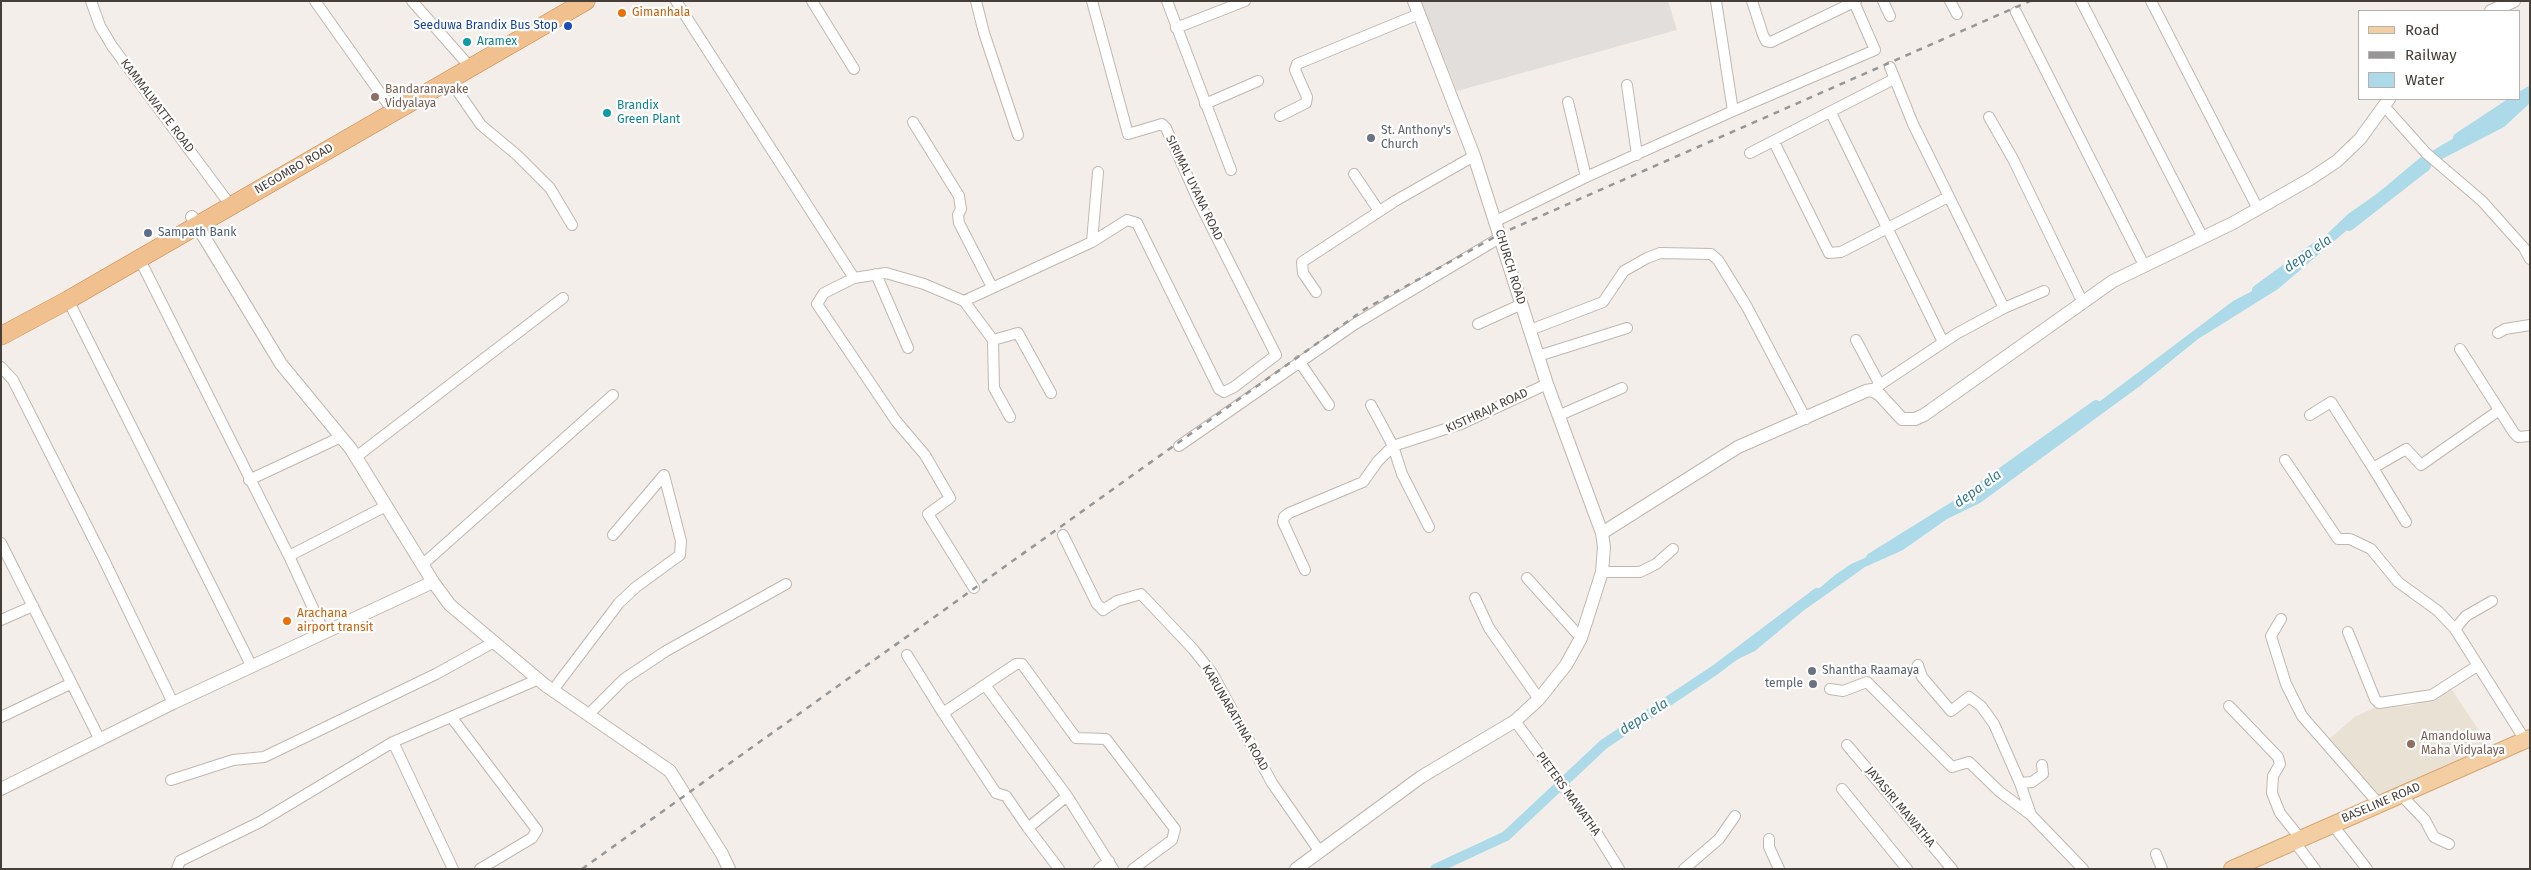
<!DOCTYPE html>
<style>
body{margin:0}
#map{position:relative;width:2531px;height:870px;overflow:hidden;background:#f3eeea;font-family:"Fira Sans",sans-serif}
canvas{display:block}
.frame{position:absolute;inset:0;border:2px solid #463e39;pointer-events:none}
.legend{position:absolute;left:2358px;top:10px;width:162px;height:90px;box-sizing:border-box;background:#fff;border:1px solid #b5b2b0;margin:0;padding:6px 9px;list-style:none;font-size:15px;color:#463e39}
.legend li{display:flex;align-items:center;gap:10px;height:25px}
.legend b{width:25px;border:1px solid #b5b2b0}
</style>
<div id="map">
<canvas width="2531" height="870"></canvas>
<div class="frame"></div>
<ul class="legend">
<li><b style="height:6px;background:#f3cea3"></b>Road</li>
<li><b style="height:6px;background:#979797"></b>Railway</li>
<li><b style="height:14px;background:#addae8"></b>Water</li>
</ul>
</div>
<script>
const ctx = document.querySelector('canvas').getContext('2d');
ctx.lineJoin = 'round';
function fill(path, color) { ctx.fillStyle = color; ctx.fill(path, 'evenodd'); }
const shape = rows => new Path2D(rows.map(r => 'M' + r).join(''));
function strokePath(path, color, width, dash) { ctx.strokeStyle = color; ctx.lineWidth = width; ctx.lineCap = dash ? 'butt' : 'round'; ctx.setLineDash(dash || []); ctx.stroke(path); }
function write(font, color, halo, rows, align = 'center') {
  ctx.font = font + ' "Fira Sans",sans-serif'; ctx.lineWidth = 4.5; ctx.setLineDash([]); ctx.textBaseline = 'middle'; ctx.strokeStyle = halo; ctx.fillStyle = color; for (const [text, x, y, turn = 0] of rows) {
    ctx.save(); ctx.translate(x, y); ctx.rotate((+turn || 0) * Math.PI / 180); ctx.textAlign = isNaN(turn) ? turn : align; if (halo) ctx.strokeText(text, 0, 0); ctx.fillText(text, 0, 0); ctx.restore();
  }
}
fill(shape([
 [1421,1,1668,1,1677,30,1457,91]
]), '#e2dedb');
fill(shape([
 [2452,690,2492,750,2381,798,2329,739,2356,716,2376,707,2410,706]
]), '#eae1d5');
fill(shape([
 [2530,93,2530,103,2504,127,2440,160,2432,151],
 [2422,156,2430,164,2360,219,2278,289,2198,339,2140,386,1980,503,1947,519,1903,550,1865,567,1803,611,1755,651,1715,670,1752,645,1835,575,1851,564,1899,543,1953,507,2067,426,2233,301,2285,274,2348,214,2378,193]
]), '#addae8');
strokePath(shape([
 [2520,97,2530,91],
 [2458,138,2517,99],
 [2349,226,2426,166],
 [2257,290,2320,244],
 [1871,558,1953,507,2096,405],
 [1435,869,1506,836,1604,744,1715,670,1817,593]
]), '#addae8', 10);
const minor = shape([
 [91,1,100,26,112,46,231,206],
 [315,1,388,104],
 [412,1,471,68],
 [676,1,854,278],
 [812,1,854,69],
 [976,1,984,33,1018,135],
 [1167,1,1231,170],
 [1752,1,1763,35,1766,41,1771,42,1854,2],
 [1883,1,1890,16],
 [1950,1,1957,14],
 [2081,1,2203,238],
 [2151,1,2258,209],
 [2016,12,2144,265],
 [1176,28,1245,1],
 [1890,67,1913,124,2004,308],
 [450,80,481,125,517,155,550,188,572,225],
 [1627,85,1637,155],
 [1568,102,1586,177],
 [1205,104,1258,81],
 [2384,106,2426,153,2482,201,2524,248,2530,259],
 [1733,111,1875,50,1854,2,1856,1],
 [1831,113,1943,342],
 [1280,116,1306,103,1307,97,1295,70,1297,64,1419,14],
 [1989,117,2013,159,2082,301],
 [913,122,959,196,961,209,958,215,959,223,992,287],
 [1774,142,1829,253,1841,252,1948,197],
 [1750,153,1894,79],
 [1354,174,1379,211],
 [1496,221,1586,177,1733,111,1716,1],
 [1092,242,1098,172],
 [139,258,289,556,324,632],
 [876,274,908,348],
 [1316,292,1303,273,1302,262,1395,201,1474,156],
 [68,300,252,667],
 [964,301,993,340,1018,333,1051,393],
 [1478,324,1522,304],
 [1530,330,1603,302,1624,271,1647,258,1660,253,1711,254,1718,260,1747,307,1806,419],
 [2498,333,2505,329,2530,325],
 [993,340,994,388,1010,417],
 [1856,340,1880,385],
 [2460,349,2514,433,2518,437,2530,436],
 [1538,356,1627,328],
 [1299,361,1329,405],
 [1,367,13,380,104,560,173,703],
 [1872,390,1956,334,2004,308,2044,291],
 [1371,405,1393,446,1402,474,1429,527],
 [1560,415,1622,388],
 [2310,415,2331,402,2373,468,2406,449,2421,465,2498,411],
 [1179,446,1355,324,1501,237],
 [356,457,563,298],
 [2285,460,2338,539,2350,539,2371,549,2398,582,2438,611,2455,629,2525,740],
 [2373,468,2406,522],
 [249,480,341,437],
 [1063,535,1097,604,1103,610,1117,601,1141,594,1193,649,1212,673,1272,783,1320,852],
 [1,543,100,740],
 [289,556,386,506],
 [422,565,613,395],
 [1305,570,1283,522,1284,517,1289,513,1363,482,1378,461,1393,446,1461,424,1547,384],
 [1602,572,1640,572,1656,564,1673,549],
 [1527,578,1581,638],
 [974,588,928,514,950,498,925,455,896,421,817,304,824,293,854,278,886,273,924,284,964,301,1092,242,1127,220,1137,223,1219,389,1224,392,1234,387,1276,355,1199,202,1166,128,1162,124,1128,134,1092,1],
 [1475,598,1489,628,1539,699],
 [2281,619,2271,636,2286,684,2302,716,2379,804],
 [1,620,33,606],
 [2455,629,2466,616,2492,601],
 [2348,632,2375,699,2379,703,2432,695,2477,666],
 [907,655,943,713],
 [1918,665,1922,677,1951,711,1969,697,1981,706,1994,724,2020,783,2031,815],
 [985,685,1067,796],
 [1830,689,1843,691,1867,682,1952,767,1969,762,2000,792,2031,815,2083,869],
 [553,690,619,603,636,587,680,555,681,541,664,475,613,535],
 [2229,706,2278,757,2280,764,2273,776,2272,793,2280,813,2300,838],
 [588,715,624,679,666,651,786,584],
 [1,717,70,684],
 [452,718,537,830,532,838,480,869],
 [1515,721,1591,824,1619,869],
 [393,742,453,869],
 [1847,745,1952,869],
 [171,780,233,760,264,757,436,674,494,642],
 [2020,783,2032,782,2043,774,2042,765],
 [1842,789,1907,869],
 [2401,795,2425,820,2434,837,2449,844],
 [2332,824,2367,869],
 [1028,828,1059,869],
 [1769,839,1769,847,1779,869],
 [2294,841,2315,869],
 [2156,854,2162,869],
 [177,869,180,861,260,822,393,742,539,679],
 [1099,869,1109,861],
 [1113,869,1067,796,1028,828,1006,796,996,793,943,713,1016,664,1022,664,1076,738,1106,739,1175,829,1172,840,1133,869],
 [1684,869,1719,839,1735,816]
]);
const tertiary = shape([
 [2491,11,2514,1],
 [192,217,281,364,351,449,433,582,450,605,545,685,670,771,722,854,729,869],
 [1602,533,1738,447,1866,391,1872,390,1880,395,1902,419,1915,419,1924,415,2113,281,2233,223,2310,179,2337,161,2360,139,2389,99],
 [1,789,173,703,433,582],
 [1296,869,1421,777,1515,721,1539,699,1566,665,1581,638,1602,572,1604,547,1602,533,1547,384,1474,156,1414,1]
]);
const primary = shape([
 [2232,869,2530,738]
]);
const trunk = shape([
 [1,336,68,300,586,1]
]);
strokePath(minor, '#c0b7b0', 12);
strokePath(tertiary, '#c0b7b0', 14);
strokePath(primary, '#d6a774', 18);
strokePath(trunk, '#cc864b', 19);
strokePath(minor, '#fff', 10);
strokePath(tertiary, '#fff', 12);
strokePath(primary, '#f3cea3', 16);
strokePath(trunk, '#f0c08e', 18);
strokePath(shape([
 [582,869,1365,309,1500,234,2030,1]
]), '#979797', 2.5, [6, 6]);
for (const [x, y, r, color] of [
 [622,13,5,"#e8710a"],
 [568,26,5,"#1a4fb4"],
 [467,42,5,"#0f9aa8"],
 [375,97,5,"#8d6e63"],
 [607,113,5,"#0f9aa8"],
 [1371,138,5,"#6b7280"],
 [148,233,5,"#5c6f8a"],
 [287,621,5,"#e8710a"],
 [1812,671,5,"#6b7280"],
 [1813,684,5,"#6b7280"],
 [2411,744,5,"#8d6e63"]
]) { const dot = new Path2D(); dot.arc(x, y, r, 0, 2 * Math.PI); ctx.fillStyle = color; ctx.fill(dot); strokePath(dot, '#fff', 2); }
write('12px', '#c56008', '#fff', [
 ["Gimanhala",632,13],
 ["Arachana",297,614],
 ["airport transit",297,628]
], 'left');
write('12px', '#164399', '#fff', [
 ["Seeduwa Brandix Bus Stop",558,26]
], 'right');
write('12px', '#0d838f', '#fff', [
 ["Aramex",477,42],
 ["Brandix",617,106],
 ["Green Plant",617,120]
], 'left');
write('12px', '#785e54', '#fff', [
 ["Bandaranayake",385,90],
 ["Vidyalaya",385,104],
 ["Amandoluwa",2421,737],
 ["Maha Vidyalaya",2421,751]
], 'left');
write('12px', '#463e39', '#fff', [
 ["KAMMALWATTE ROAD",157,106,53],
 ["NEGOMBO ROAD",294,169,-30],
 ["SIRIMAL UYANA ROAD",1194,188,64],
 ["CHURCH ROAD",1510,267,73],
 ["KISTHRAJA ROAD",1487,411,-25],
 ["KARUNARATHNA ROAD",1235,718,60],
 ["PIETERS MAWATHA",1568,794,54],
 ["BASELINE ROAD",2381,803,-23],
 ["JAYASIRI MAWATHA",1900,807,50]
]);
write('12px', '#5b616d', '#fff', [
 ["St. Anthony's",1381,131],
 ["Church",1381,145],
 ["Shantha Raamaya",1822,671],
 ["temple",1803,684,"right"]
], 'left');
write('12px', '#4e5e75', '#fff', [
 ["Sampath Bank",158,233]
], 'left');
write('italic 14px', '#377a90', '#fff', [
 ["depa ela",2308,254,-35],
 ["depa ela",1978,489,-36],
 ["depa ela",1644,717,-33]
]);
</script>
